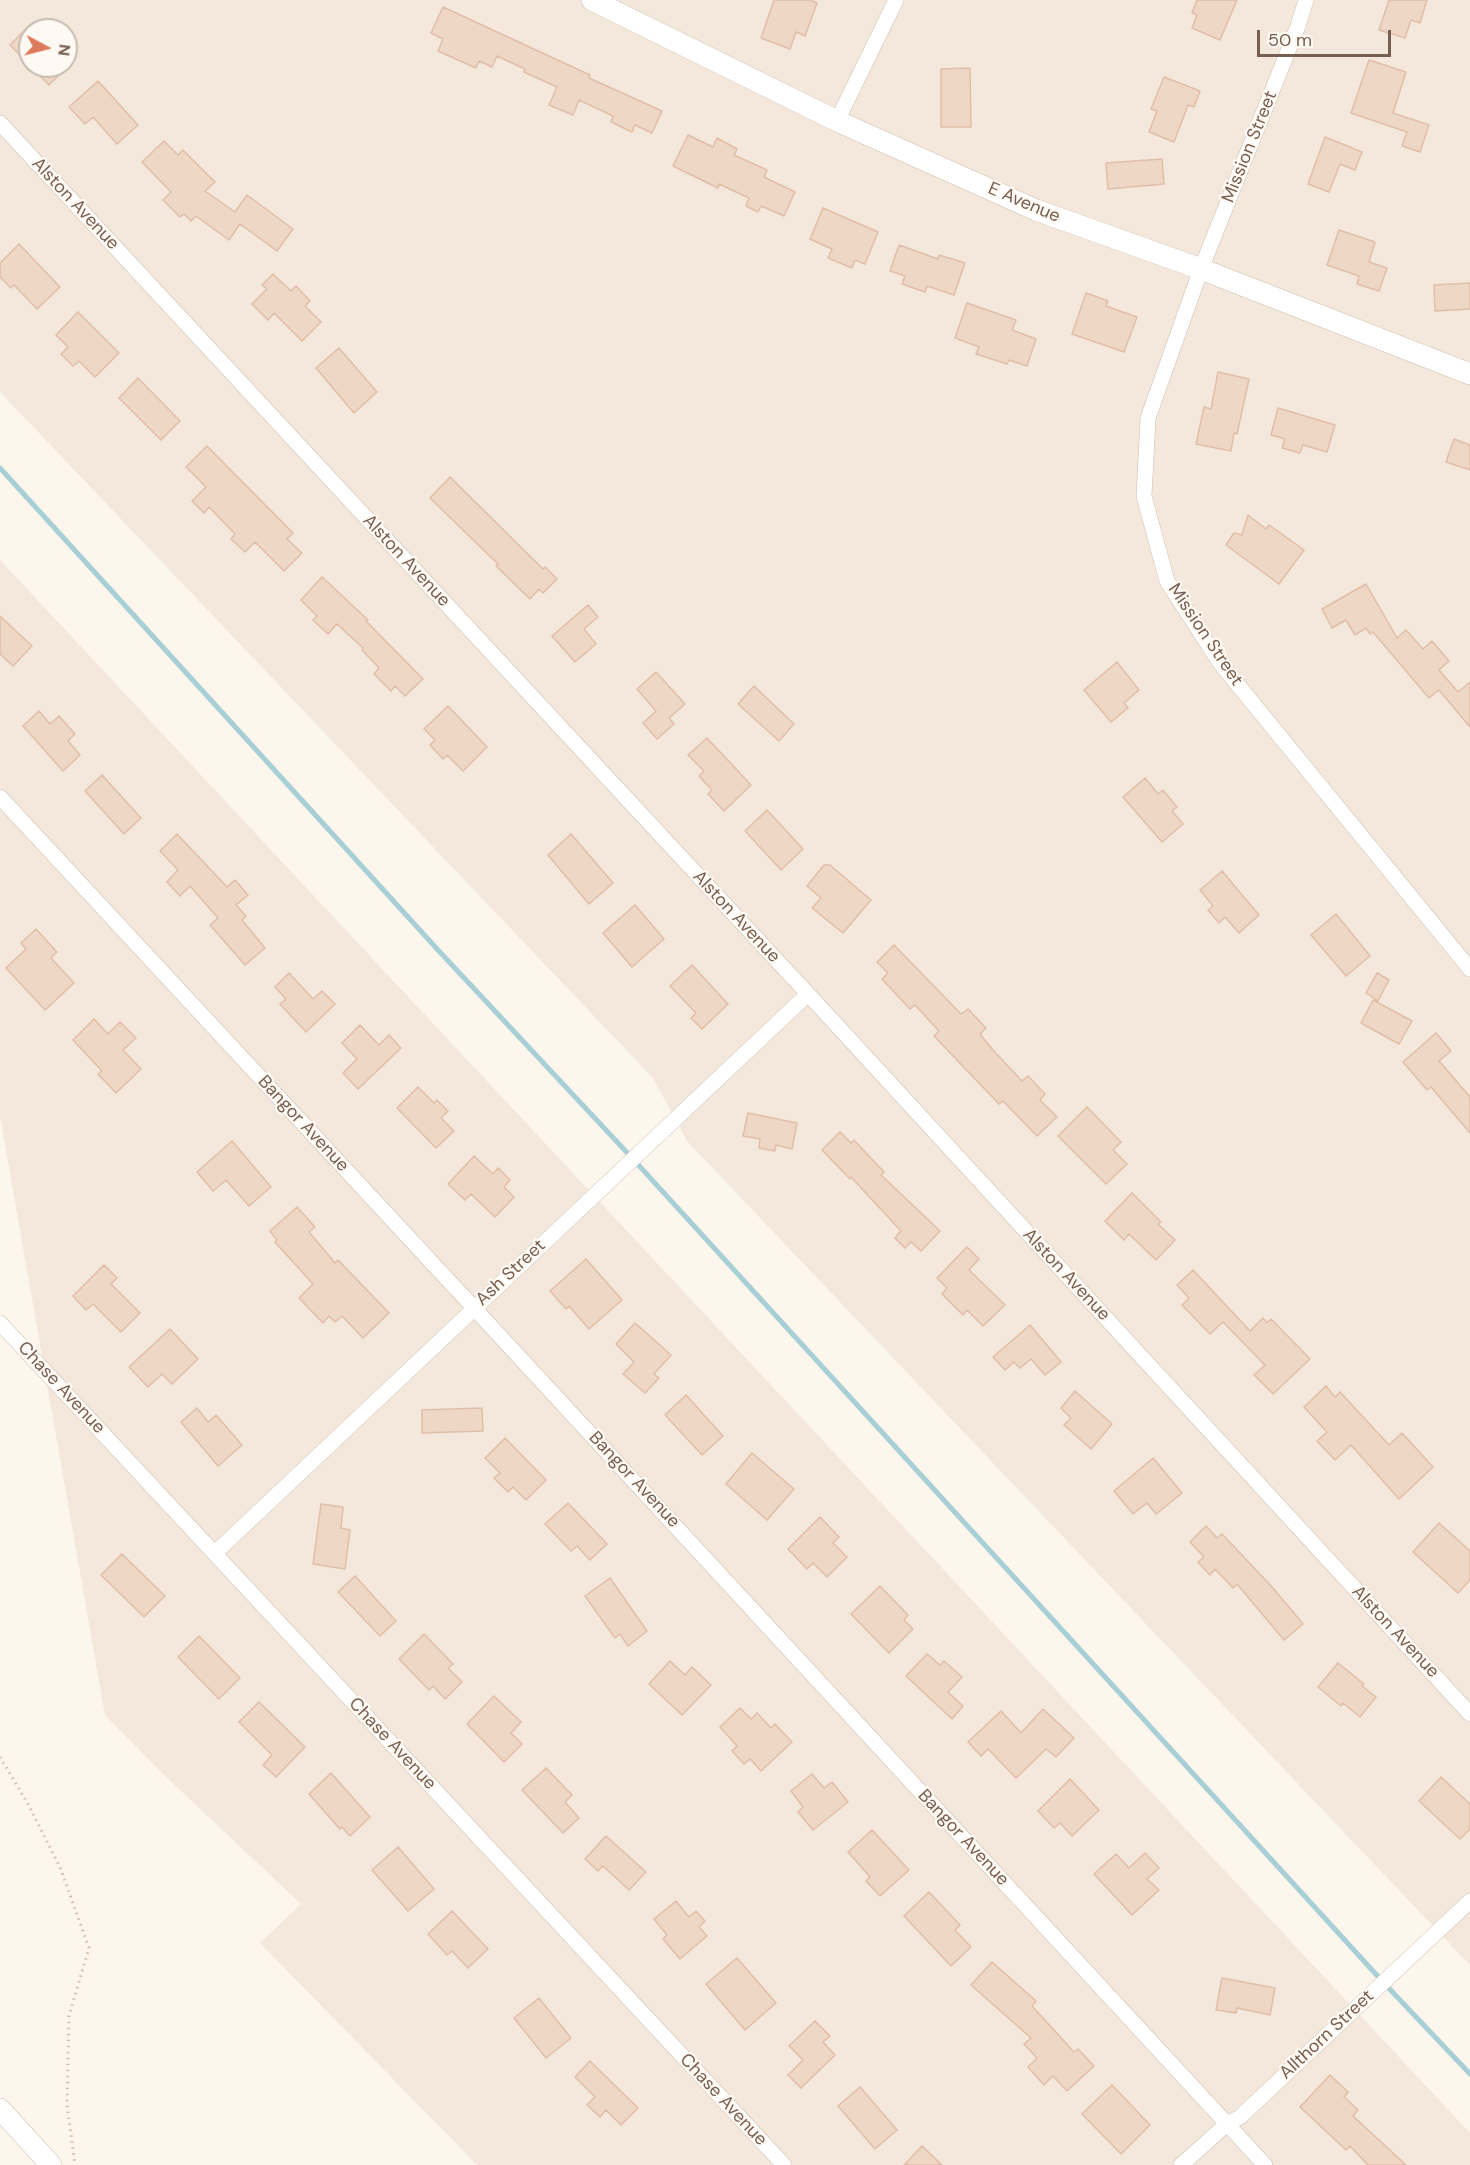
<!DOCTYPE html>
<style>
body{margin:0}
#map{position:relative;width:1470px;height:2165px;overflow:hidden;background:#fcf6ec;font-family:"DM Sans",sans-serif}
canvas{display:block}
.north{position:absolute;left:18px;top:18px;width:60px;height:60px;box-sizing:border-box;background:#fefaf3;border:2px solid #c8bcb2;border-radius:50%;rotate:97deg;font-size:16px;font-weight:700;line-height:24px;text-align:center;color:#765e50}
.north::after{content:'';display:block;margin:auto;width:21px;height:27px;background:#dc7b5b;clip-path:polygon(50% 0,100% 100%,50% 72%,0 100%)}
.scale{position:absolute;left:1257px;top:30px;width:134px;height:27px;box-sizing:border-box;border:3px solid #765e50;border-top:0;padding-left:8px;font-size:18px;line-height:21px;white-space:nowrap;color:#765e50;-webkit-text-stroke:4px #fefaf3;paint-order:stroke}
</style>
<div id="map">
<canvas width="1470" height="2165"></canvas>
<div class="north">N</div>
<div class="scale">50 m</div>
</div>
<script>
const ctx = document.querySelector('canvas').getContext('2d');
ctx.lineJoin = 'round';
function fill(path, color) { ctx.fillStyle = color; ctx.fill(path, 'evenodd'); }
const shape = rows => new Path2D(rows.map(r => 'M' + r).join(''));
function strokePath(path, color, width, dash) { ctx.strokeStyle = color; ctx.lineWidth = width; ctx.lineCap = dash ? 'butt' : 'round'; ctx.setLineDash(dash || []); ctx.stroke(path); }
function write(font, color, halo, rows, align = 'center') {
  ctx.font = font + ' "DM Sans",sans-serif'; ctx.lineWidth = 4.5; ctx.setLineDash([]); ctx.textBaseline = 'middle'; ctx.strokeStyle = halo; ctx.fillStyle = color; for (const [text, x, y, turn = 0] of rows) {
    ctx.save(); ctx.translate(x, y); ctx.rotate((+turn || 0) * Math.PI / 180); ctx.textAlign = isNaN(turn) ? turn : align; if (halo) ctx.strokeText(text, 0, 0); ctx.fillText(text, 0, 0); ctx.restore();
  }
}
fill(shape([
 [0,0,1470,0,1470,1965,687,1141,653,1078,0,392],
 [30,30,66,30,66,66,30,66],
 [0,560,1470,2133,1470,2165,477,2165,260,1943,301,1904,161,1772,105,1715,0,1116]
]), '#f3e8db');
strokePath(shape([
 [0,468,438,950,633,1159,1383,1982,1470,2074]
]), '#a8ced6', 5);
const building = shape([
 [774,0,810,0,817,3,805,36,796,32,790,49,761,38,774,0],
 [1197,0,1237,0,1220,40,1192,28,1197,15,1192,13,1197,0],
 [1389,0,1427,0,1420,23,1411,20,1405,38,1379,30,1389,0],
 [443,7,590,75,589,78,662,111,652,133,635,125,632,132,611,122,613,116,579,100,573,115,549,105,557,87,524,72,525,69,497,56,492,67,479,61,476,68,438,51,443,39,431,33,443,7],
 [30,25,30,66,68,66,49,85,10,45,30,25],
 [1369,60,1406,72,1393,113,1429,125,1420,152,1402,146,1407,132,1351,113,1369,60],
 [970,68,971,127,941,127,941,69,970,68],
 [1164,77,1200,91,1194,107,1188,105,1174,142,1149,132,1157,111,1151,109,1164,77],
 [98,81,138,125,117,144,93,117,85,124,69,107,98,81],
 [688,135,713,147,717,138,737,149,734,155,767,170,764,177,795,192,784,216,761,206,758,212,746,206,749,198,719,184,718,188,673,166,688,135],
 [1325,137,1362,152,1355,170,1340,164,1329,192,1308,184,1325,137],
 [164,141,178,155,183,150,215,182,205,191,235,212,247,195,293,229,277,251,240,224,229,240,196,216,191,221,184,214,180,217,163,200,171,192,142,162,164,141],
 [1162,159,1164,184,1108,189,1106,163,1162,159],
 [823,208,878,232,865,264,855,260,852,268,828,258,832,249,810,239,823,208],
 [1339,230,1375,242,1369,262,1387,268,1379,291,1357,284,1359,276,1327,265,1339,230],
 [19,244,60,287,37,309,14,285,11,288,0,277,0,263,19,244],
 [899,245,938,259,939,255,965,263,954,295,927,286,925,292,902,284,905,276,890,271,899,245],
 [273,274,291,291,296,286,310,301,305,306,321,322,302,341,274,313,268,320,252,304,267,289,262,285,273,274],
 [1470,283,1470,309,1435,311,1434,285,1470,283],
 [1086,293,1108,301,1106,306,1137,317,1124,352,1072,334,1086,293],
 [967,303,1016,320,1012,330,1036,339,1027,366,1009,360,1007,364,976,354,979,347,955,338,967,303],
 [78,312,119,353,95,377,79,361,73,366,61,354,68,347,56,335,78,312],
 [339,348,377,392,354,413,316,368,339,348],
 [1218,372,1249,379,1237,434,1234,433,1231,451,1196,444,1204,407,1211,409,1218,372],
 [138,378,180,421,161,440,119,398,138,378],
 [1278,408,1335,425,1327,452,1303,445,1300,453,1282,448,1285,439,1271,435,1278,408],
 [1454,439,1470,445,1470,470,1446,462,1454,439],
 [207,446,293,533,287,539,302,553,284,571,255,542,245,552,231,539,235,534,209,507,204,513,192,501,206,487,186,467,207,446],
 [450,477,543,569,545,567,557,579,543,593,539,589,530,599,496,566,498,564,430,498,450,477],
 [1248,515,1266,529,1269,525,1304,550,1279,584,1226,545,1234,533,1242,535,1248,515],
 [322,577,368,620,366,621,423,679,405,696,395,686,391,691,374,674,379,668,362,650,363,648,337,624,328,634,313,620,317,616,301,600,322,577],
 [1366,584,1397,638,1406,630,1423,649,1432,641,1449,661,1439,670,1458,692,1470,682,1470,727,1439,690,1429,698,1373,632,1370,634,1366,628,1355,635,1346,620,1332,628,1322,609,1366,584],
 [588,605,598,617,584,629,596,644,575,662,552,636,588,605],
 [0,616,32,646,13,666,0,654,0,616],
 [1117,662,1139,690,1124,703,1128,708,1111,722,1084,690,1117,662],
 [656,672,685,704,669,718,674,724,657,739,643,723,656,711,637,689,656,672],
 [754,686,794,724,779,741,738,704,754,686],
 [448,706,487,747,463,771,447,755,443,759,430,745,435,740,424,729,448,706],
 [39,711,50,724,59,716,75,734,68,741,80,755,63,771,23,726,39,711],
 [707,738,751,785,724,811,708,794,712,790,699,776,704,771,688,755,707,738],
 [102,775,141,818,124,834,85,791,102,775],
 [1145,778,1158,794,1163,790,1177,807,1172,811,1183,824,1162,842,1123,797,1145,778],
 [767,810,803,849,781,870,745,831,767,810],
 [177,834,227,887,235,880,248,895,236,905,246,916,242,920,265,948,245,965,210,925,218,918,190,886,180,896,167,882,178,870,160,851,177,834],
 [571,834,613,883,589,904,548,855,571,834],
 [824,865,830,865,871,900,843,933,812,908,821,898,807,886,824,865],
 [1222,871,1259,915,1239,933,1225,917,1219,923,1208,910,1213,906,1200,890,1222,871],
 [635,905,664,939,632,967,603,933,635,905],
 [1336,914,1370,956,1346,976,1311,935,1336,914],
 [36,929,57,952,51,958,74,983,45,1010,6,968,26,949,21,943,36,929],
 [894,945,961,1014,968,1009,986,1028,980,1034,993,1050,1022,1081,1028,1076,1045,1094,1040,1100,1057,1117,1037,1136,1003,1101,999,1104,934,1036,939,1031,915,1005,910,1009,882,979,888,973,877,962,894,945],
 [692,965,728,1004,702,1029,691,1018,696,1013,670,986,692,965],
 [289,973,313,999,322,991,335,1004,306,1032,280,1004,286,999,275,987,289,973],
 [1377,973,1389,980,1378,1001,1366,993,1377,973],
 [1373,1000,1412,1021,1399,1044,1361,1023,1373,1000],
 [94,1019,108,1034,120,1022,136,1038,123,1050,141,1069,116,1093,98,1074,102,1071,73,1040,94,1019],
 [360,1025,379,1045,389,1035,401,1048,358,1089,343,1073,357,1059,342,1043,360,1025],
 [1436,1033,1451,1051,1439,1061,1470,1097,1470,1133,1431,1087,1427,1090,1403,1062,1436,1033],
 [418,1087,434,1103,437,1100,448,1111,441,1118,454,1131,436,1148,397,1108,418,1087],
 [1087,1107,1121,1142,1113,1150,1127,1164,1106,1184,1058,1136,1087,1107],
 [748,1113,797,1123,792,1149,776,1145,775,1151,759,1148,760,1139,743,1136,748,1113],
 [840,1132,851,1143,854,1140,884,1172,881,1175,940,1231,921,1251,911,1242,905,1248,895,1238,901,1231,851,1177,850,1179,822,1150,840,1132],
 [232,1141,271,1187,249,1206,226,1180,213,1191,197,1172,232,1141],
 [474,1156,493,1174,498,1168,510,1180,504,1187,514,1197,495,1217,471,1194,465,1200,448,1184,474,1156],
 [1132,1193,1161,1222,1158,1224,1175,1240,1156,1260,1129,1234,1124,1240,1105,1221,1132,1193],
 [297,1207,315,1227,309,1232,335,1263,338,1260,389,1313,363,1338,342,1316,335,1322,329,1316,323,1323,299,1298,313,1284,275,1242,277,1240,270,1231,297,1207],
 [967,1247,979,1259,969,1270,1005,1305,983,1326,967,1310,963,1315,942,1294,947,1288,937,1278,967,1247],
 [586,1259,622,1300,589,1329,569,1306,566,1309,550,1291,586,1259],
 [104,1265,117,1278,111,1284,140,1313,121,1332,93,1304,86,1310,73,1296,104,1265],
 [1193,1270,1250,1331,1263,1318,1267,1323,1271,1319,1310,1359,1273,1394,1254,1375,1265,1365,1223,1322,1210,1334,1182,1305,1189,1298,1177,1285,1193,1270],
 [635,1323,671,1355,654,1374,659,1378,645,1393,623,1374,634,1362,616,1344,635,1323],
 [1030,1325,1061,1362,1045,1375,1031,1359,1020,1368,1014,1362,1005,1370,993,1357,1030,1325],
 [170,1329,198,1359,172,1384,162,1374,148,1387,129,1367,170,1329],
 [1326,1386,1335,1397,1340,1392,1389,1445,1402,1433,1433,1467,1399,1499,1351,1445,1335,1460,1317,1441,1327,1432,1304,1407,1326,1386],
 [1075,1391,1112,1424,1091,1449,1064,1425,1071,1418,1061,1408,1075,1391],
 [686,1395,723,1436,702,1455,665,1415,686,1395],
 [197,1408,208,1422,216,1415,242,1445,218,1466,181,1422,197,1408],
 [482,1408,483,1431,422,1433,422,1410,482,1408],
 [505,1438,546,1480,526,1500,513,1487,508,1492,494,1478,500,1473,485,1458,505,1438],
 [752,1453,794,1489,767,1520,726,1484,752,1453],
 [1153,1458,1182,1493,1156,1514,1147,1503,1133,1514,1114,1491,1153,1458],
 [568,1503,607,1544,590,1560,577,1546,571,1551,545,1524,568,1503],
 [321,1504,343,1507,341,1528,350,1530,345,1569,313,1564,321,1504],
 [820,1517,839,1537,833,1543,847,1557,827,1577,813,1563,807,1569,788,1549,820,1517],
 [1439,1523,1470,1551,1470,1580,1458,1593,1413,1552,1439,1523],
 [1206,1526,1217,1538,1222,1534,1273,1588,1303,1624,1284,1640,1237,1584,1233,1588,1215,1569,1210,1575,1198,1562,1204,1557,1190,1542,1206,1526],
 [122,1554,165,1596,144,1617,101,1575,122,1554],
 [355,1576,396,1621,380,1636,338,1592,355,1576],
 [610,1578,647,1631,628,1646,620,1634,615,1638,585,1596,610,1578],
 [880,1586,908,1615,904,1620,913,1629,889,1653,851,1614,880,1586],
 [424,1634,453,1664,448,1668,462,1682,445,1699,433,1686,429,1690,399,1659,424,1634],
 [199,1636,240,1678,219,1699,178,1657,199,1636],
 [927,1654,940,1665,944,1661,962,1677,948,1692,963,1706,952,1719,906,1676,927,1654],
 [670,1661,685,1675,692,1667,711,1685,682,1715,649,1684,670,1661],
 [1338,1663,1364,1684,1362,1686,1376,1697,1360,1717,1343,1703,1341,1706,1318,1687,1338,1663],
 [494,1696,521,1722,511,1733,522,1744,504,1762,467,1724,494,1696],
 [259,1702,305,1747,276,1777,263,1765,272,1755,239,1722,259,1702],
 [740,1708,751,1719,757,1713,771,1728,775,1724,792,1742,761,1771,750,1759,744,1764,732,1751,737,1746,720,1727,740,1708],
 [1043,1709,1074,1738,1056,1757,1046,1749,1016,1778,988,1749,981,1756,968,1742,1001,1711,1021,1733,1043,1709],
 [546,1768,572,1795,565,1802,579,1818,563,1833,522,1790,546,1768],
 [331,1773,370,1817,350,1836,342,1827,340,1829,309,1794,331,1773],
 [812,1774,824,1788,832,1782,848,1802,813,1830,798,1812,803,1807,791,1791,812,1774],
 [1441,1777,1470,1804,1470,1829,1460,1839,1419,1801,1441,1777],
 [1070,1779,1099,1810,1072,1836,1060,1823,1054,1828,1038,1811,1070,1779],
 [872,1830,909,1870,880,1896,866,1881,870,1877,848,1852,872,1830],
 [606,1836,646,1872,629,1890,603,1866,598,1871,585,1859,606,1836],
 [398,1847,434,1889,408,1911,372,1870,398,1847],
 [1145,1853,1159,1868,1147,1879,1159,1890,1132,1915,1094,1874,1116,1854,1129,1868,1145,1853],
 [929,1892,960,1925,955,1930,971,1947,951,1966,904,1916,929,1892],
 [676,1901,689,1917,696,1911,705,1921,699,1927,707,1936,680,1959,663,1939,667,1935,654,1919,676,1901],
 [452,1911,488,1949,468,1968,452,1951,447,1955,428,1934,452,1911],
 [737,1958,776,2003,745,2030,706,1984,737,1958],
 [992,1962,1036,2001,1032,2006,1074,2052,1078,2049,1094,2066,1067,2091,1053,2076,1044,2085,1028,2067,1037,2058,1024,2044,1031,2038,971,1985,992,1962],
 [1222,1978,1275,1988,1270,2015,1237,2008,1236,2013,1216,2010,1222,1978],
 [539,1998,571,2038,546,2058,514,2018,539,1998],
 [815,2021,830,2036,823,2042,835,2055,801,2088,788,2075,803,2060,789,2046,815,2021],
 [590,2061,638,2108,621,2125,606,2110,600,2117,587,2105,595,2097,575,2077,590,2061],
 [1330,2075,1348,2092,1344,2097,1358,2110,1353,2116,1406,2165,1368,2165,1350,2146,1346,2150,1300,2107,1330,2075],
 [1112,2085,1150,2125,1121,2154,1082,2114,1112,2085],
 [860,2087,897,2130,875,2149,838,2106,860,2087],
 [922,2146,942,2165,904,2165,922,2146]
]);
fill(building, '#efd7c6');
strokePath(building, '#e1bea7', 1.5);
const street = shape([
 [1306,0,1298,26,1201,269,1148,418,1144,496,1167,581,1220,663,1470,969],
 [837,121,896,0],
 [0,123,808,994,1470,1714],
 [0,797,474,1308,1265,2165],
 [0,1323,784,2165],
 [215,1553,808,994],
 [1181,2165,1227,2124,1240,2117,1470,1901]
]);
const secondary = shape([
 [592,0,837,121,1036,210,1201,269,1470,374],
 [0,2109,51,2165]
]);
strokePath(street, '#cebfb2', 16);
strokePath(secondary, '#d0bfb0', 22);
strokePath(shape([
 [0,1757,28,1804,60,1867,89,1948,69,2016,67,2104,75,2165]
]), '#d5bba8', 3, [1.5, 4.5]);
strokePath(street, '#fff', 15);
strokePath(secondary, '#fff', 21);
write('18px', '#765e50', '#fefaf3', [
 ["Mission Street",1250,147,-68],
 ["E Avenue",1024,203,23],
 ["Alston Avenue",75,204,47],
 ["Alston Avenue",406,561,47],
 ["Mission Street",1205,635,56],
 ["Alston Avenue",736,917,47],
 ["Bangor Avenue",303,1124,47],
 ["Ash Street",511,1273,-43],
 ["Alston Avenue",1066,1275,47],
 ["Chase Avenue",61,1388,47],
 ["Bangor Avenue",634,1480,47],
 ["Alston Avenue",1395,1632,47],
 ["Chase Avenue",392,1744,47],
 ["Bangor Avenue",963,1838,47],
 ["Allthorn Street",1327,2035,-43],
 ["Chase Avenue",723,2100,47]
]);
</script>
